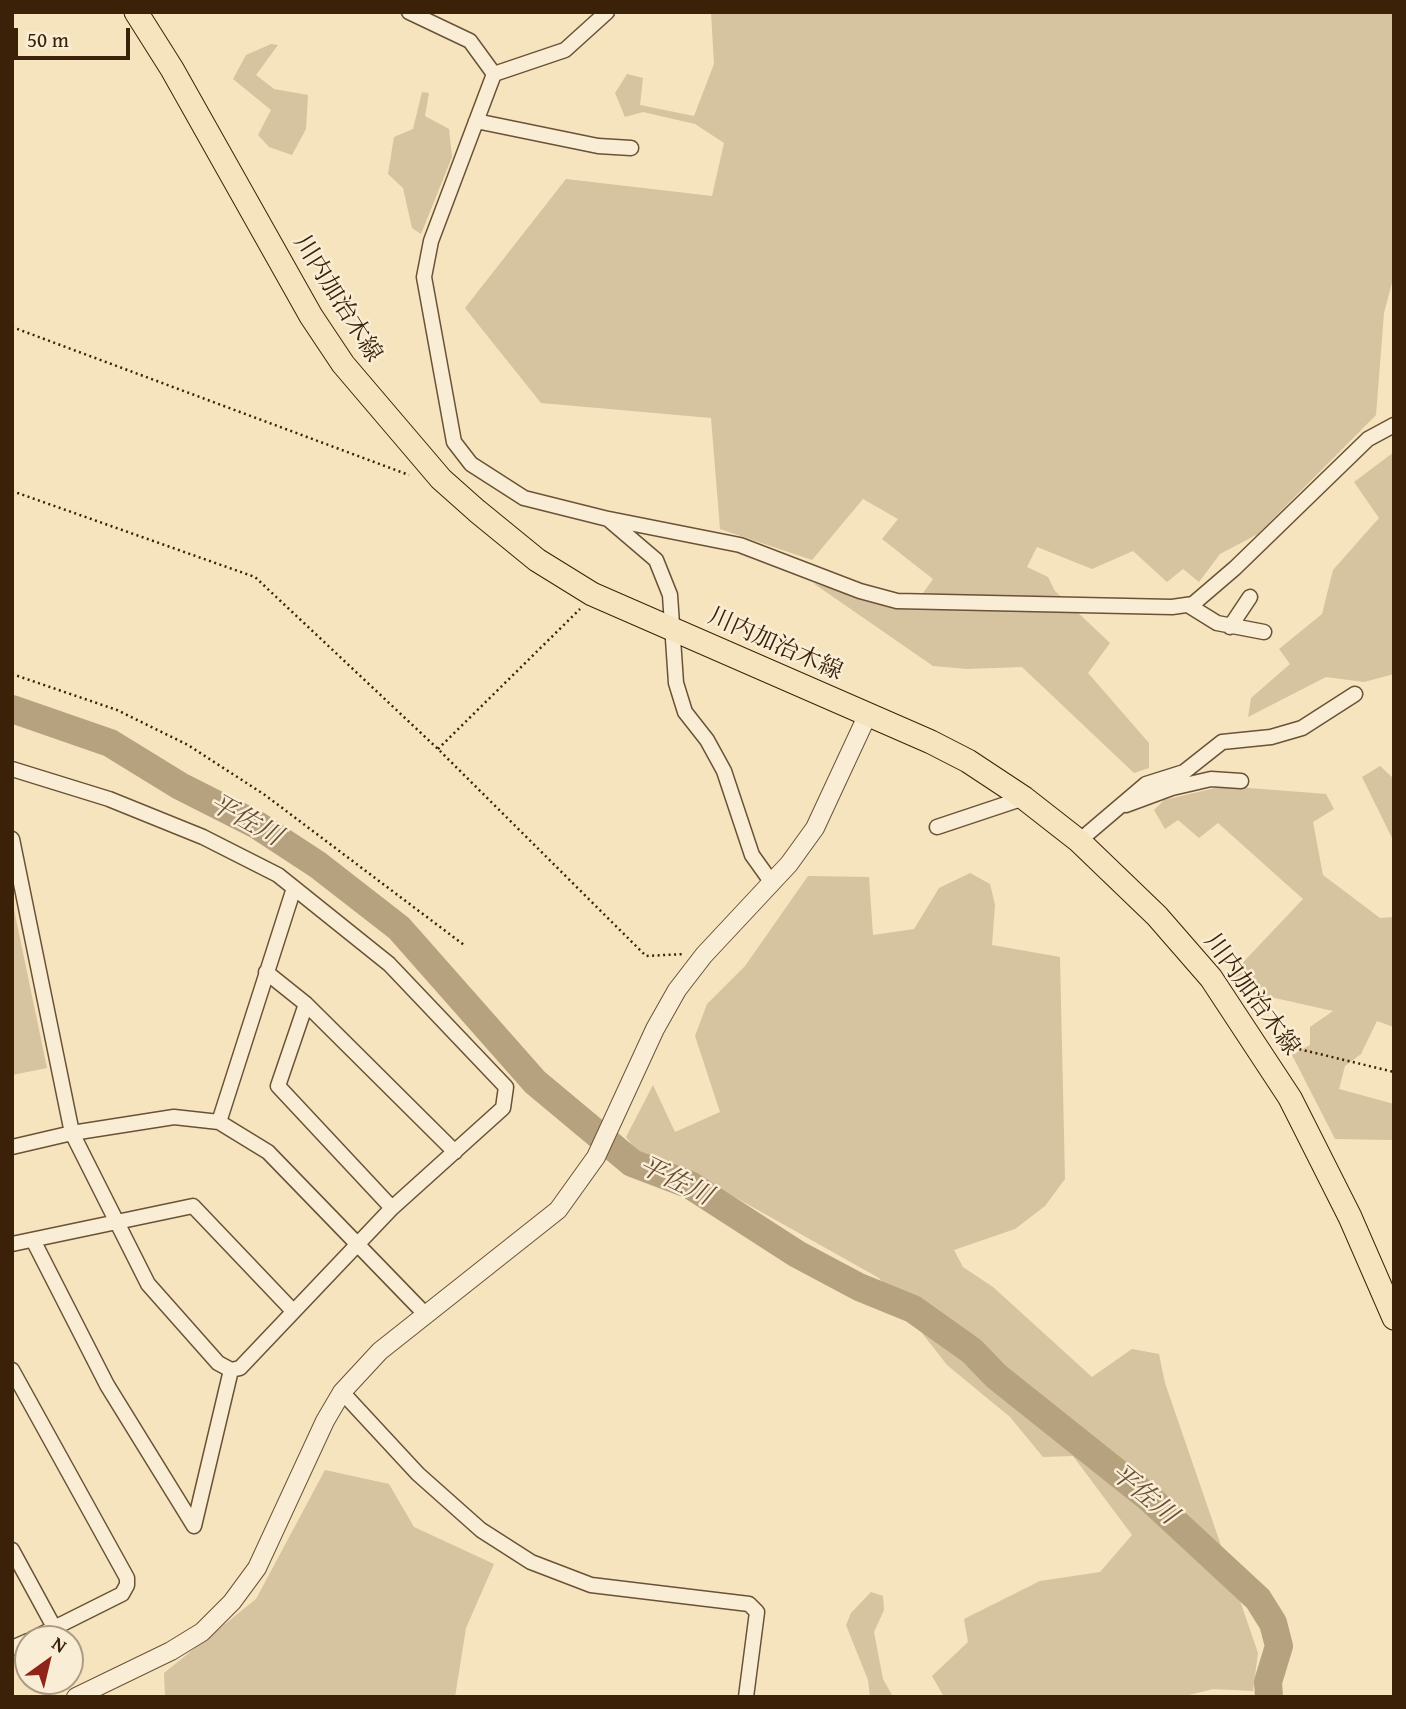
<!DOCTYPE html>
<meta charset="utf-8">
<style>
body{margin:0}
#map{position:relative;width:1406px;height:1709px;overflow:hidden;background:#f6e4be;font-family:"Gentium Book Plus",serif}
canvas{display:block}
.frame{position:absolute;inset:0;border:14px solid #3c2109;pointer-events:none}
.north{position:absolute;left:14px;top:1625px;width:70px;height:70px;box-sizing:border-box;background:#f9edd5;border:2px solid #ad9b83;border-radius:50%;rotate:34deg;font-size:19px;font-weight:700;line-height:28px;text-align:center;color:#3c2109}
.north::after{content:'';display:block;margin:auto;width:24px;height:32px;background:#8f2418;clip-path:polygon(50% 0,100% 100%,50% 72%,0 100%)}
.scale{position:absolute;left:14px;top:28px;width:116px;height:32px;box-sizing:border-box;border:4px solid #3c2109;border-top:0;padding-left:9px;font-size:21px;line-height:24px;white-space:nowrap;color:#3c2109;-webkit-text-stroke:5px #f9edd5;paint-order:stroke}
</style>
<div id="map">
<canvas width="1406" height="1709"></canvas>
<div class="frame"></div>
<div class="north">N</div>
<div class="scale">50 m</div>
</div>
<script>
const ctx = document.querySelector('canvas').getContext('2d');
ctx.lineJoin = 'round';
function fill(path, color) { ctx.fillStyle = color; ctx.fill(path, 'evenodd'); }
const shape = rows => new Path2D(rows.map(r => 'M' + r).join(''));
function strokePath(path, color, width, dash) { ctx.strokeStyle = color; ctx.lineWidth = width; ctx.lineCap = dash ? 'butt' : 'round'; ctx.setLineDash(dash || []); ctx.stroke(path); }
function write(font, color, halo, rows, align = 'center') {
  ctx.font = font + ' "Gentium Book Plus","Noto Serif JP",serif'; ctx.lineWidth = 5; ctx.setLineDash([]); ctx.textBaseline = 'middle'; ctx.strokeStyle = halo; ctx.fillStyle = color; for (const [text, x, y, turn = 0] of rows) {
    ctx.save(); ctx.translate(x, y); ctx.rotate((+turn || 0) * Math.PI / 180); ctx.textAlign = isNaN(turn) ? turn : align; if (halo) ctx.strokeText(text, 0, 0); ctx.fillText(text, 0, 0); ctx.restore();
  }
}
fill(shape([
 [711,12,1394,12,1394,275,1384,313,1376,415,1258,534,1220,554,1199,582,1183,569,1167,582,1133,551,1092,569,1037,547,1027,567,1048,577,1055,591,1110,643,1088,673,1149,743,1149,768,1134,773,1022,667,967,669,933,666,813,583,911,610,933,579,882,539,898,519,863,499,812,560,720,529,711,418,541,403,465,308,566,179,712,196,724,143,695,124,643,112,625,117,615,93,627,74,643,78,640,105,694,116,714,64],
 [271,44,278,45,256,75,274,89,308,95,306,129,292,155,269,147,258,135,271,110,233,79,246,55],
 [422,92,429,93,425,116,449,129,452,157,421,234,412,228,403,188,388,174,394,137,413,129],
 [1394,452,1394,674,1364,682,1326,677,1248,717,1251,698,1290,664,1279,649,1322,614,1333,570,1379,518,1354,482],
 [1380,766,1394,779,1394,842,1362,777],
 [1224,786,1326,794,1334,809,1313,822,1323,875,1380,918,1394,917,1394,1027,1377,1021,1361,1054,1345,1066,1339,1089,1394,1104,1394,1140,1335,1139,1292,1055,1310,1045,1310,1027,1333,1011,1248,992,1231,975,1303,899,1218,823,1199,838,1178,820,1165,829,1154,810,1164,800],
 [970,873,990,884,995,905,992,945,1060,957,1065,1179,1045,1206,1015,1229,954,1250,963,1267,993,1287,1092,1377,1132,1349,1159,1354,1165,1383,1258,1653,1253,1691,1213,1689,1181,1697,944,1697,932,1676,968,1642,964,1619,1040,1581,1100,1572,1132,1535,1073,1456,1043,1457,1010,1417,947,1365,879,1278,683,1168,639,1154,626,1137,653,1085,675,1132,720,1112,695,1036,707,1004,745,966,808,876,869,877,873,935,914,929,939,888],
 [12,900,47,1068,12,1075],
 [325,1470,389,1484,414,1527,494,1564,466,1628,455,1697,165,1697,164,1673,256,1599],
 [871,1592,883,1596,884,1610,874,1632,883,1679,893,1697,870,1697,868,1680,846,1625,851,1613]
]), '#d6c39f');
strokePath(shape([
 [12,709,110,743,180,786,257,825,318,865,399,928,535,1082,632,1163,690,1185,797,1254,859,1287,913,1309,972,1351,996,1376,1149,1498,1258,1599,1273,1623,1279,1646,1268,1682,1269,1697]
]), '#b7a280', 28);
const minor = shape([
 [409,12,470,41,494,74],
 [494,74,431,241,424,277,454,442,471,464,524,498,608,519,656,560,670,595,676,683,685,712,707,740,724,771,752,855,772,883],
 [494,74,565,50,607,12],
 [476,121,598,146,631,148],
 [609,519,740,545,860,591,897,601,1172,607,1193,604,1235,568,1368,439,1394,425],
 [1188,605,1217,623,1264,632],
 [1230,627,1250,597],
 [12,769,109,799,203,837,278,875,389,964,506,1087,503,1108,392,1208,240,1368,231,1370,218,1363,148,1284,72,1133,12,839],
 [1126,805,1172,788,1211,779,1241,781],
 [937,827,1024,798],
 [1079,841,1146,784,1184,772,1222,742,1271,737,1302,728,1355,694],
 [266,972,306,1004,455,1152],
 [306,1004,278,1086,392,1208],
 [219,1122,294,888],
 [12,1147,72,1133,174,1117,219,1122,268,1152,426,1315],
 [33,1240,107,1385,194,1526,231,1370],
 [12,1244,193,1206,293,1311],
 [12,1370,127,1578,127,1585,122,1594,32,1639],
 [342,1392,418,1474,481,1530,531,1562,591,1585,749,1604,757,1612,746,1697],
 [12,1550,55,1629],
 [12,1648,28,1641]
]);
const tertiary = shape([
 [76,1697,171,1651,202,1632,232,1602,257,1568,325,1421,342,1392,380,1351,558,1210,596,1157,655,1029,677,990,704,955,789,864,815,828,868,714]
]);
const primary = shape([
 [136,12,172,69,311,316,343,364,441,479,477,511,537,560,592,594,931,742,968,761,1024,798,1079,841,1157,916,1211,978,1290,1098,1350,1217,1394,1318]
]);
strokePath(minor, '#6a5236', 17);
strokePath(tertiary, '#6a5236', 20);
strokePath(primary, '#3c2109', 25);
strokePath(shape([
 [12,327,409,475],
 [12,491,255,577,438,749,646,956,684,954],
 [12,674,117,710,188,745,265,795,464,945],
 [438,749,580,609],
 [1278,1044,1394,1072]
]), '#3c2109', 2.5, [2, 3.5]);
strokePath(minor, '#f9edd5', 14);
strokePath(tertiary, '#f9edd5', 18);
strokePath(primary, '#f6e4be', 23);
write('24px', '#3c2109', '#f9edd5', [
 ["川内加治木線",337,299,58],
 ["川内加治木線",775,645,24],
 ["川内加治木線",1251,995,54]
]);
write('italic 26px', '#674e33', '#f9edd5', [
 ["平佐川",245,821,29],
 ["平佐川",675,1182,26],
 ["平佐川",1143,1495,40]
]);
</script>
